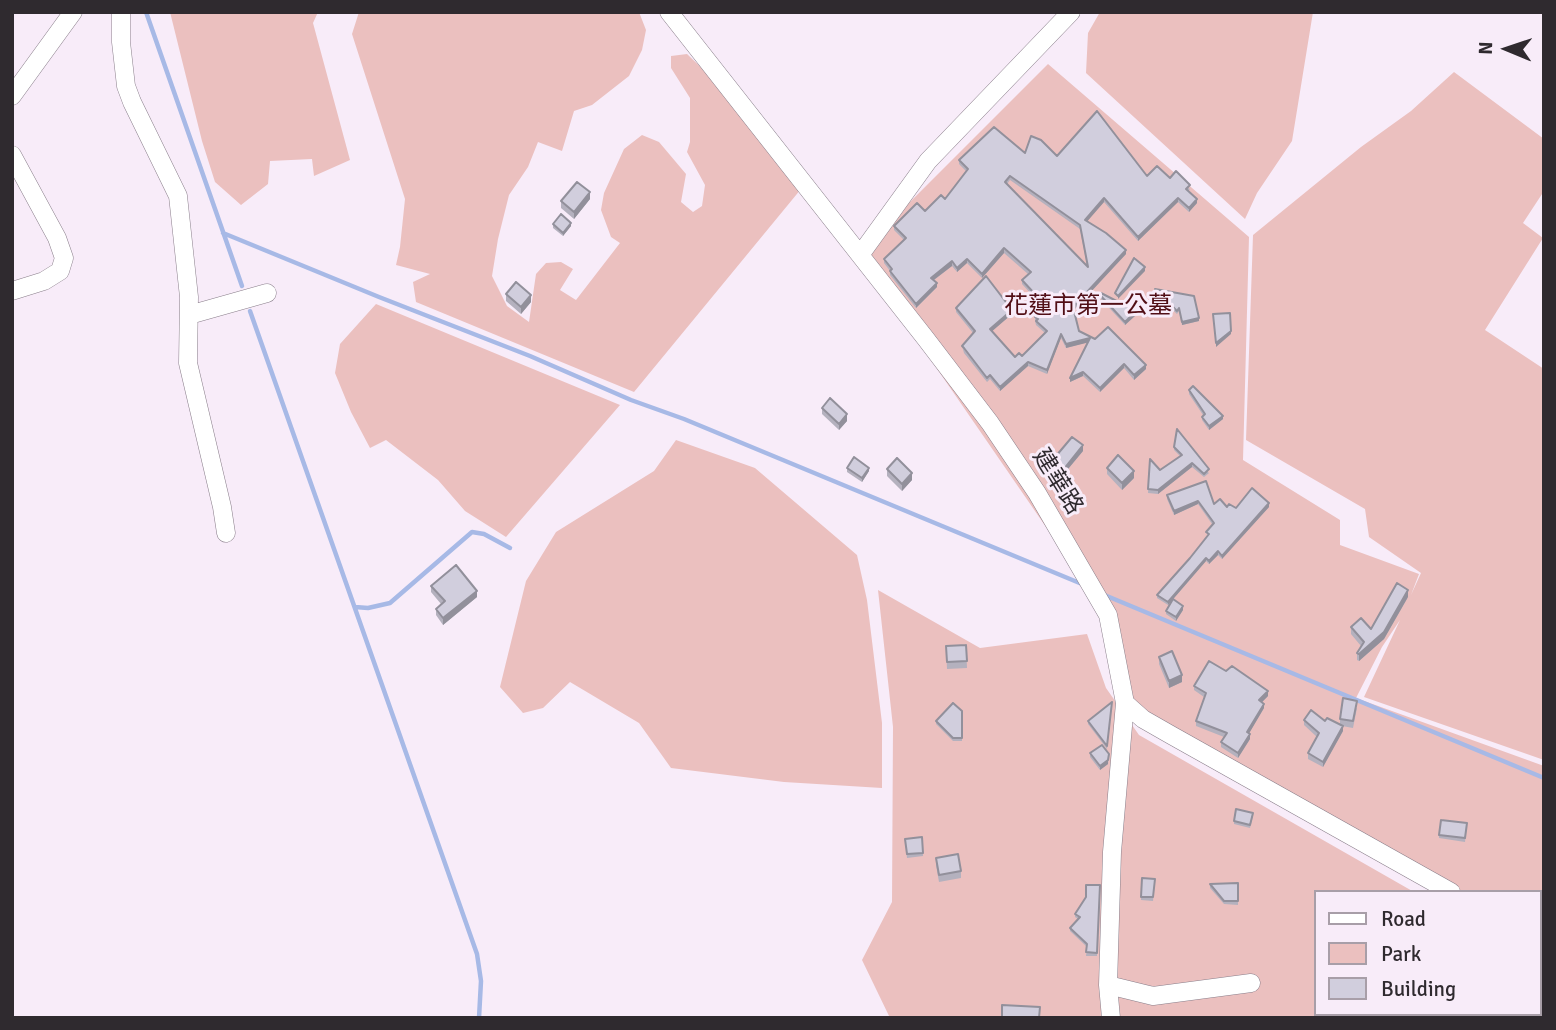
<!DOCTYPE html>
<meta charset="utf-8">
<style>
body{margin:0}
#map{position:relative;width:1556px;height:1030px;overflow:hidden;background:#f8ecf9;font-family:Signika,sans-serif}
canvas{display:block}
.frame{position:absolute;inset:0;border:14px solid #2f2a2f;pointer-events:none}
.legend{position:absolute;left:1314px;top:890px;width:228px;height:126px;box-sizing:border-box;background:#f8ecf9;border:2px solid #a89ea8;margin:0;padding:9px 12px;list-style:none;font-size:21px;color:#2f2a2f}
.legend li{display:flex;align-items:center;gap:14px;height:35px}
.legend b{width:35px;border:2px solid #a89ea8}
.north{position:absolute;left:1472px;top:14px;width:70px;height:70px;-webkit-text-stroke:5px #f8ecf9;paint-order:stroke;rotate:272deg;font-size:19px;font-weight:700;line-height:28px;text-align:center;color:#2f2a2f}
.north::after{content:'';display:block;margin:auto;width:24px;height:32px;background:#2f2a2f;clip-path:polygon(50% 0,100% 100%,50% 72%,0 100%)}
</style>
<div id="map">
<canvas width="1556" height="1030"></canvas>
<div class="frame"></div>
<ul class="legend">
<li><b style="height:9px;background:#fff"></b>Road</li>
<li><b style="height:19px;background:#ebc0bf"></b>Park</li>
<li><b style="height:19px;background:#d1cedd"></b>Building</li>
</ul>
<div class="north">N</div>
</div>
<script>
const ctx = document.querySelector('canvas').getContext('2d');
ctx.lineJoin = 'round';
function fill(path, color) { ctx.fillStyle = color; ctx.fill(path, 'evenodd'); }
const shape = rows => new Path2D(rows.map(r => 'M' + r).join(''));
function strokePath(path, color, width, dash) { ctx.strokeStyle = color; ctx.lineWidth = width; ctx.lineCap = dash ? 'butt' : 'round'; ctx.setLineDash(dash || []); ctx.stroke(path); }
function write(font, color, halo, rows, align = 'center') {
  ctx.font = font + ' Signika,"Noto Sans TC",sans-serif'; ctx.lineWidth = 6; ctx.setLineDash([]); ctx.textBaseline = 'middle'; ctx.strokeStyle = halo; ctx.fillStyle = color; for (const [text, x, y, turn = 0] of rows) {
    ctx.save(); ctx.translate(x, y); ctx.rotate((+turn || 0) * Math.PI / 180); ctx.textAlign = isNaN(turn) ? turn : align; if (halo) ctx.strokeText(text, 0, 0); ctx.fillText(text, 0, 0); ctx.restore();
  }
}
fill(shape([
 [170,12,318,12,313,23,350,160,314,176,312,159,270,161,268,184,241,205,215,182,202,141],
 [359,12,639,12,646,30,642,50,629,76,592,105,574,111,562,151,538,142,528,167,509,195,498,239,492,276,507,306,529,322,536,274,546,263,561,262,573,269,560,290,576,300,620,243,611,237,601,210,604,193,624,149,642,135,659,142,686,174,681,202,693,212,702,206,705,185,687,152,690,142,690,98,671,68,671,56,687,54,710,76,801,189,634,392,416,302,413,282,430,274,396,265,400,247,405,199,352,34],
 [1100,12,1313,12,1292,141,1257,193,1245,219,1086,73,1088,33],
 [1048,64,1249,237,1243,460,1340,520,1340,545,1419,574,1411,595,1421,573,1369,537,1365,509,1246,440,1253,235,1361,147,1411,111,1454,72,1544,139,1544,191,1523,223,1543,238,1485,330,1544,369,1544,760,1364,697,1400,620,1382,647,1356,698,1544,766,1544,1018,1521,1018,1520,1014,1540,1014,1540,892,1455,892,1140,708,1127,691,1099,604,858,254],
 [376,304,620,405,506,537,465,511,438,480,386,440,370,448,351,412,335,373,340,344],
 [676,440,755,468,857,555,867,600,882,723,882,788,784,782,671,768,639,723,570,682,543,708,523,713,500,687,526,581,556,532,654,471],
 [878,590,980,648,1087,634,1106,688,1139,735,1414,892,1316,892,1316,1014,1504,1014,1505,1018,890,1018,862,960,892,902,893,727]
]), '#ebc0bf');
strokePath(shape([
 [146,12,242,286],
 [223,233,379,297,530,356,631,400,684,419,1082,584],
 [250,311,477,954,481,981,479,1018],
 [1102,594,1544,778],
 [355,607,368,608,390,603,472,532,484,534,510,548]
]), '#a7b9e6', 4.5);
const minor = shape([
 [121,12,121,42,126,86,132,102,178,196,189,297,188,363,222,507,226,533],
 [669,12,926,339,990,423,1037,493,1108,615,1125,703,1143,719,1171,735,1451,892],
 [12,96,73,12],
 [12,155,57,238,64,258,60,271,44,281,12,291],
 [860,255,928,161,1071,12],
 [189,315,267,293],
 [1108,985,1153,996,1251,983],
 [1111,1018,1108,985,1112,852,1125,703],
 [1521,1018,1521,1014]
]);
strokePath(minor, '#897e8a', 19);
strokePath(minor, '#fff', 18);
fill(shape([
 [1025,153,1057,156,1147,176,1170,178,1190,189,1188,191,1197,203,1189,212,1178,202,1138,241,1104,202,1087,221,1126,254,1074,310,1079,331,1146,369,1134,380,1124,368,1100,392,1083,376,1070,382,1088,342,1066,348,1061,338,1047,374,1028,366,1000,391,990,379,987,382,964,353,962,346,973,333,956,312,956,308,1012,314,992,331,1015,357,1022,356,1045,333,1036,325,1035,321,1035,317,1043,307,1022,284,1022,280,1028,274,1004,253,982,278,967,263,957,272,952,266,934,280,937,287,916,308,890,275,890,271,884,263,884,259,904,240,894,230,894,226,925,211,945,199,966,171,959,164,959,160],
 [1010,180,1080,229,1087,266,1007,184],
 [590,199,574,219,561,208,561,201],
 [553,224,571,226,563,236,553,228],
 [1155,289,1199,321,1182,325,1179,311,1177,314,1155,293],
 [506,294,531,302,521,314,506,301],
 [1100,295,1136,315,1125,325,1100,298],
 [1189,390,1223,419,1209,430,1202,420,1202,417,1203,415,1189,394],
 [822,408,847,421,839,430,822,414],
 [1174,447,1209,473,1204,477,1192,467,1158,494,1148,493,1150,459,1160,470,1180,456,1174,450],
 [1083,451,1063,475,1056,461,1056,456],
 [847,468,869,471,862,482,847,472],
 [1107,468,1134,478,1122,490,1107,474],
 [887,469,912,480,902,491,887,476],
 [1167,495,1227,507,1269,507,1222,559,1218,555,1209,564,1206,561,1168,605,1157,598,1157,595,1190,558,1208,536,1206,532,1212,524,1198,504,1174,515,1167,499],
 [431,586,477,597,443,625,436,615,436,609,441,604,431,592],
 [1408,597,1384,639,1359,661,1357,660,1357,653,1361,646,1351,634,1351,627,1371,629],
 [1183,610,1176,621,1166,614,1166,611],
 [966,645,967,668,947,669,946,646],
 [1159,657,1182,682,1169,688,1159,664],
 [1226,671,1268,696,1262,702,1264,708,1249,733,1250,739,1238,758,1221,747,1221,742,1224,737,1196,726,1196,721,1204,697,1194,690,1194,686],
 [1112,702,1107,749,1088,724,1088,721],
 [1357,708,1353,728,1342,726,1343,731,1323,767,1308,759,1308,753,1317,737,1304,725,1304,720,1325,721,1340,725,1340,719],
 [962,711,962,741,953,741,936,724,936,721],
 [1090,753,1109,754,1108,764,1100,770,1090,757],
 [1253,816,1250,828,1234,824,1234,821],
 [1467,823,1465,842,1439,838,1439,835],
 [922,837,923,856,907,858,905,839],
 [936,858,961,871,961,878,939,882,936,865],
 [1142,878,1155,879,1153,901,1141,900],
 [1238,883,1238,905,1224,904,1210,888,1210,884],
 [1100,885,1097,956,1086,956,1087,947,1070,931,1070,928,1078,919,1075,917,1075,914]
]), '#b4b1be');
fill(shape([
 [590,192,590,199,574,219,574,212],
 [1104,198,1104,202,1085,224,1085,220],
 [1178,198,1178,202,1138,241,1138,237],
 [1197,199,1197,203,1189,212,1189,208],
 [571,223,571,226,563,236,563,233],
 [1004,248,1004,253,982,278,982,274],
 [1126,250,1126,254,1073,311,1073,307],
 [967,259,967,263,957,272,957,268],
 [952,261,952,266,931,282,931,278],
 [1145,267,1145,271,1118,299,1118,296],
 [937,283,937,287,916,308,916,304],
 [531,295,531,302,521,314,521,307],
 [1012,310,1012,314,990,333,990,329],
 [1136,311,1136,315,1125,325,1125,322],
 [1199,318,1199,321,1182,325,1182,322],
 [1231,331,1231,334,1216,347,1216,343],
 [1061,334,1061,338,1047,374,1047,370],
 [1090,338,1090,342,1066,348,1066,344],
 [1028,362,1028,366,1000,391,1000,387],
 [1124,364,1124,368,1100,392,1100,388],
 [1146,365,1146,369,1134,380,1134,375],
 [1083,372,1083,376,1070,382,1070,378],
 [847,414,847,421,839,430,839,424],
 [1223,416,1223,419,1209,430,1209,426],
 [1083,445,1083,451,1063,475,1063,470],
 [1192,463,1192,467,1158,494,1158,490],
 [869,468,869,471,862,482,862,478],
 [1134,471,1134,478,1122,490,1122,483],
 [912,473,912,480,902,491,902,484],
 [1198,501,1198,504,1174,515,1174,511],
 [1269,503,1269,507,1222,559,1222,556],
 [1218,551,1218,555,1209,564,1209,561],
 [1206,558,1206,561,1168,605,1168,602],
 [1408,590,1408,597,1384,639,1359,661,1359,654],
 [477,591,477,597,443,625,443,618],
 [1183,606,1183,610,1176,621,1176,617],
 [1182,675,1182,682,1169,688,1169,681],
 [1268,691,1268,696,1259,705,1259,700],
 [1264,704,1264,708,1247,737,1247,732],
 [1343,726,1343,731,1323,767,1323,762],
 [1250,734,1250,739,1238,758,1238,753],
 [1108,760,1108,764,1100,770,1100,766]
]), '#92909b');
const building = shape([
 [1097,111,1147,176,1157,166,1170,178,1176,171,1190,185,1186,189,1197,199,1189,208,1178,198,1138,237,1104,198,1085,220,1106,233,1126,250,1073,307,1079,331,1095,339,1108,327,1146,365,1134,375,1124,364,1100,388,1083,372,1070,378,1090,338,1066,344,1061,334,1047,370,1028,362,1000,387,990,375,987,378,964,348,962,346,975,331,956,308,986,276,1012,310,990,329,1015,357,1019,353,1022,356,1047,331,1036,321,1038,319,1035,317,1045,305,1022,280,1031,272,1004,248,982,274,967,259,957,268,952,261,931,278,937,283,916,304,890,271,892,269,884,259,906,238,894,226,917,203,925,211,941,195,945,199,968,169,959,160,994,127,1025,153,1031,136,1041,140,1057,156,1097,111],
 [1010,176,1080,225,1088,267,1005,182,1010,176],
 [577,182,590,192,574,212,561,201,577,182],
 [561,214,571,223,563,233,553,224,561,214],
 [1134,258,1145,267,1118,296,1115,293,1134,258],
 [516,282,531,295,521,307,506,294,516,282],
 [1155,289,1194,296,1199,318,1182,322,1179,308,1177,311,1155,289],
 [1101,293,1136,311,1125,322,1100,295,1101,293],
 [1230,313,1231,331,1216,343,1213,314,1230,313],
 [1193,386,1223,416,1209,426,1202,417,1205,414,1189,390,1193,386],
 [830,398,847,414,839,424,822,408,830,398],
 [1177,429,1209,469,1204,474,1192,463,1158,490,1148,489,1150,459,1160,470,1182,455,1174,447,1177,429],
 [1072,437,1083,445,1063,470,1056,456,1072,437],
 [1118,455,1134,471,1122,483,1107,468,1118,455],
 [854,457,869,468,862,478,847,468,854,457],
 [897,458,912,473,902,484,887,469,897,458],
 [1206,481,1214,504,1220,499,1227,507,1229,504,1236,508,1252,488,1269,503,1222,556,1218,551,1209,561,1206,558,1168,602,1157,595,1190,558,1209,534,1206,532,1214,523,1198,501,1174,511,1167,495,1206,481],
 [456,565,477,591,443,618,436,609,445,601,431,586,456,565],
 [1397,583,1408,590,1384,632,1359,654,1357,653,1364,642,1351,627,1361,618,1371,629,1397,583],
 [1173,599,1183,606,1176,617,1166,611,1173,599],
 [966,645,967,661,947,662,946,646,966,645],
 [1172,651,1182,675,1169,681,1159,657,1172,651],
 [1209,661,1226,671,1232,666,1268,691,1259,700,1264,704,1247,732,1250,734,1238,753,1221,742,1227,733,1196,721,1206,693,1194,686,1209,661],
 [1343,698,1357,701,1353,721,1340,719,1343,698],
 [1112,702,1107,746,1088,721,1112,702],
 [953,703,962,711,962,738,953,738,936,721,953,703],
 [1311,710,1325,721,1327,718,1343,726,1323,762,1308,753,1319,733,1304,720,1311,710],
 [1102,745,1109,754,1108,760,1100,766,1090,753,1102,745],
 [1236,809,1253,813,1250,825,1234,821,1236,809],
 [1441,820,1467,823,1465,838,1439,835,1441,820],
 [922,837,923,853,907,854,905,839,922,837],
 [958,854,961,871,939,875,936,858,958,854],
 [1142,878,1155,879,1153,897,1141,897,1142,878],
 [1238,883,1238,901,1224,901,1210,884,1238,883],
 [1086,885,1100,885,1097,953,1086,952,1087,944,1070,928,1080,917,1075,914,1086,897,1086,885],
 [1002,1005,1040,1007,1039,1018,1002,1018,1002,1005]
]);
fill(building, '#d1cedd');
strokePath(building, '#92909b', 2);
write('24px', '#510e15', '#f8ecf9', [
 ["花蓮市第一公墓",1088,307]
]);
write('24px', '#2f2a2f', '#f8ecf9', [
 ["建華路",1057,482,58]
]);
</script>
